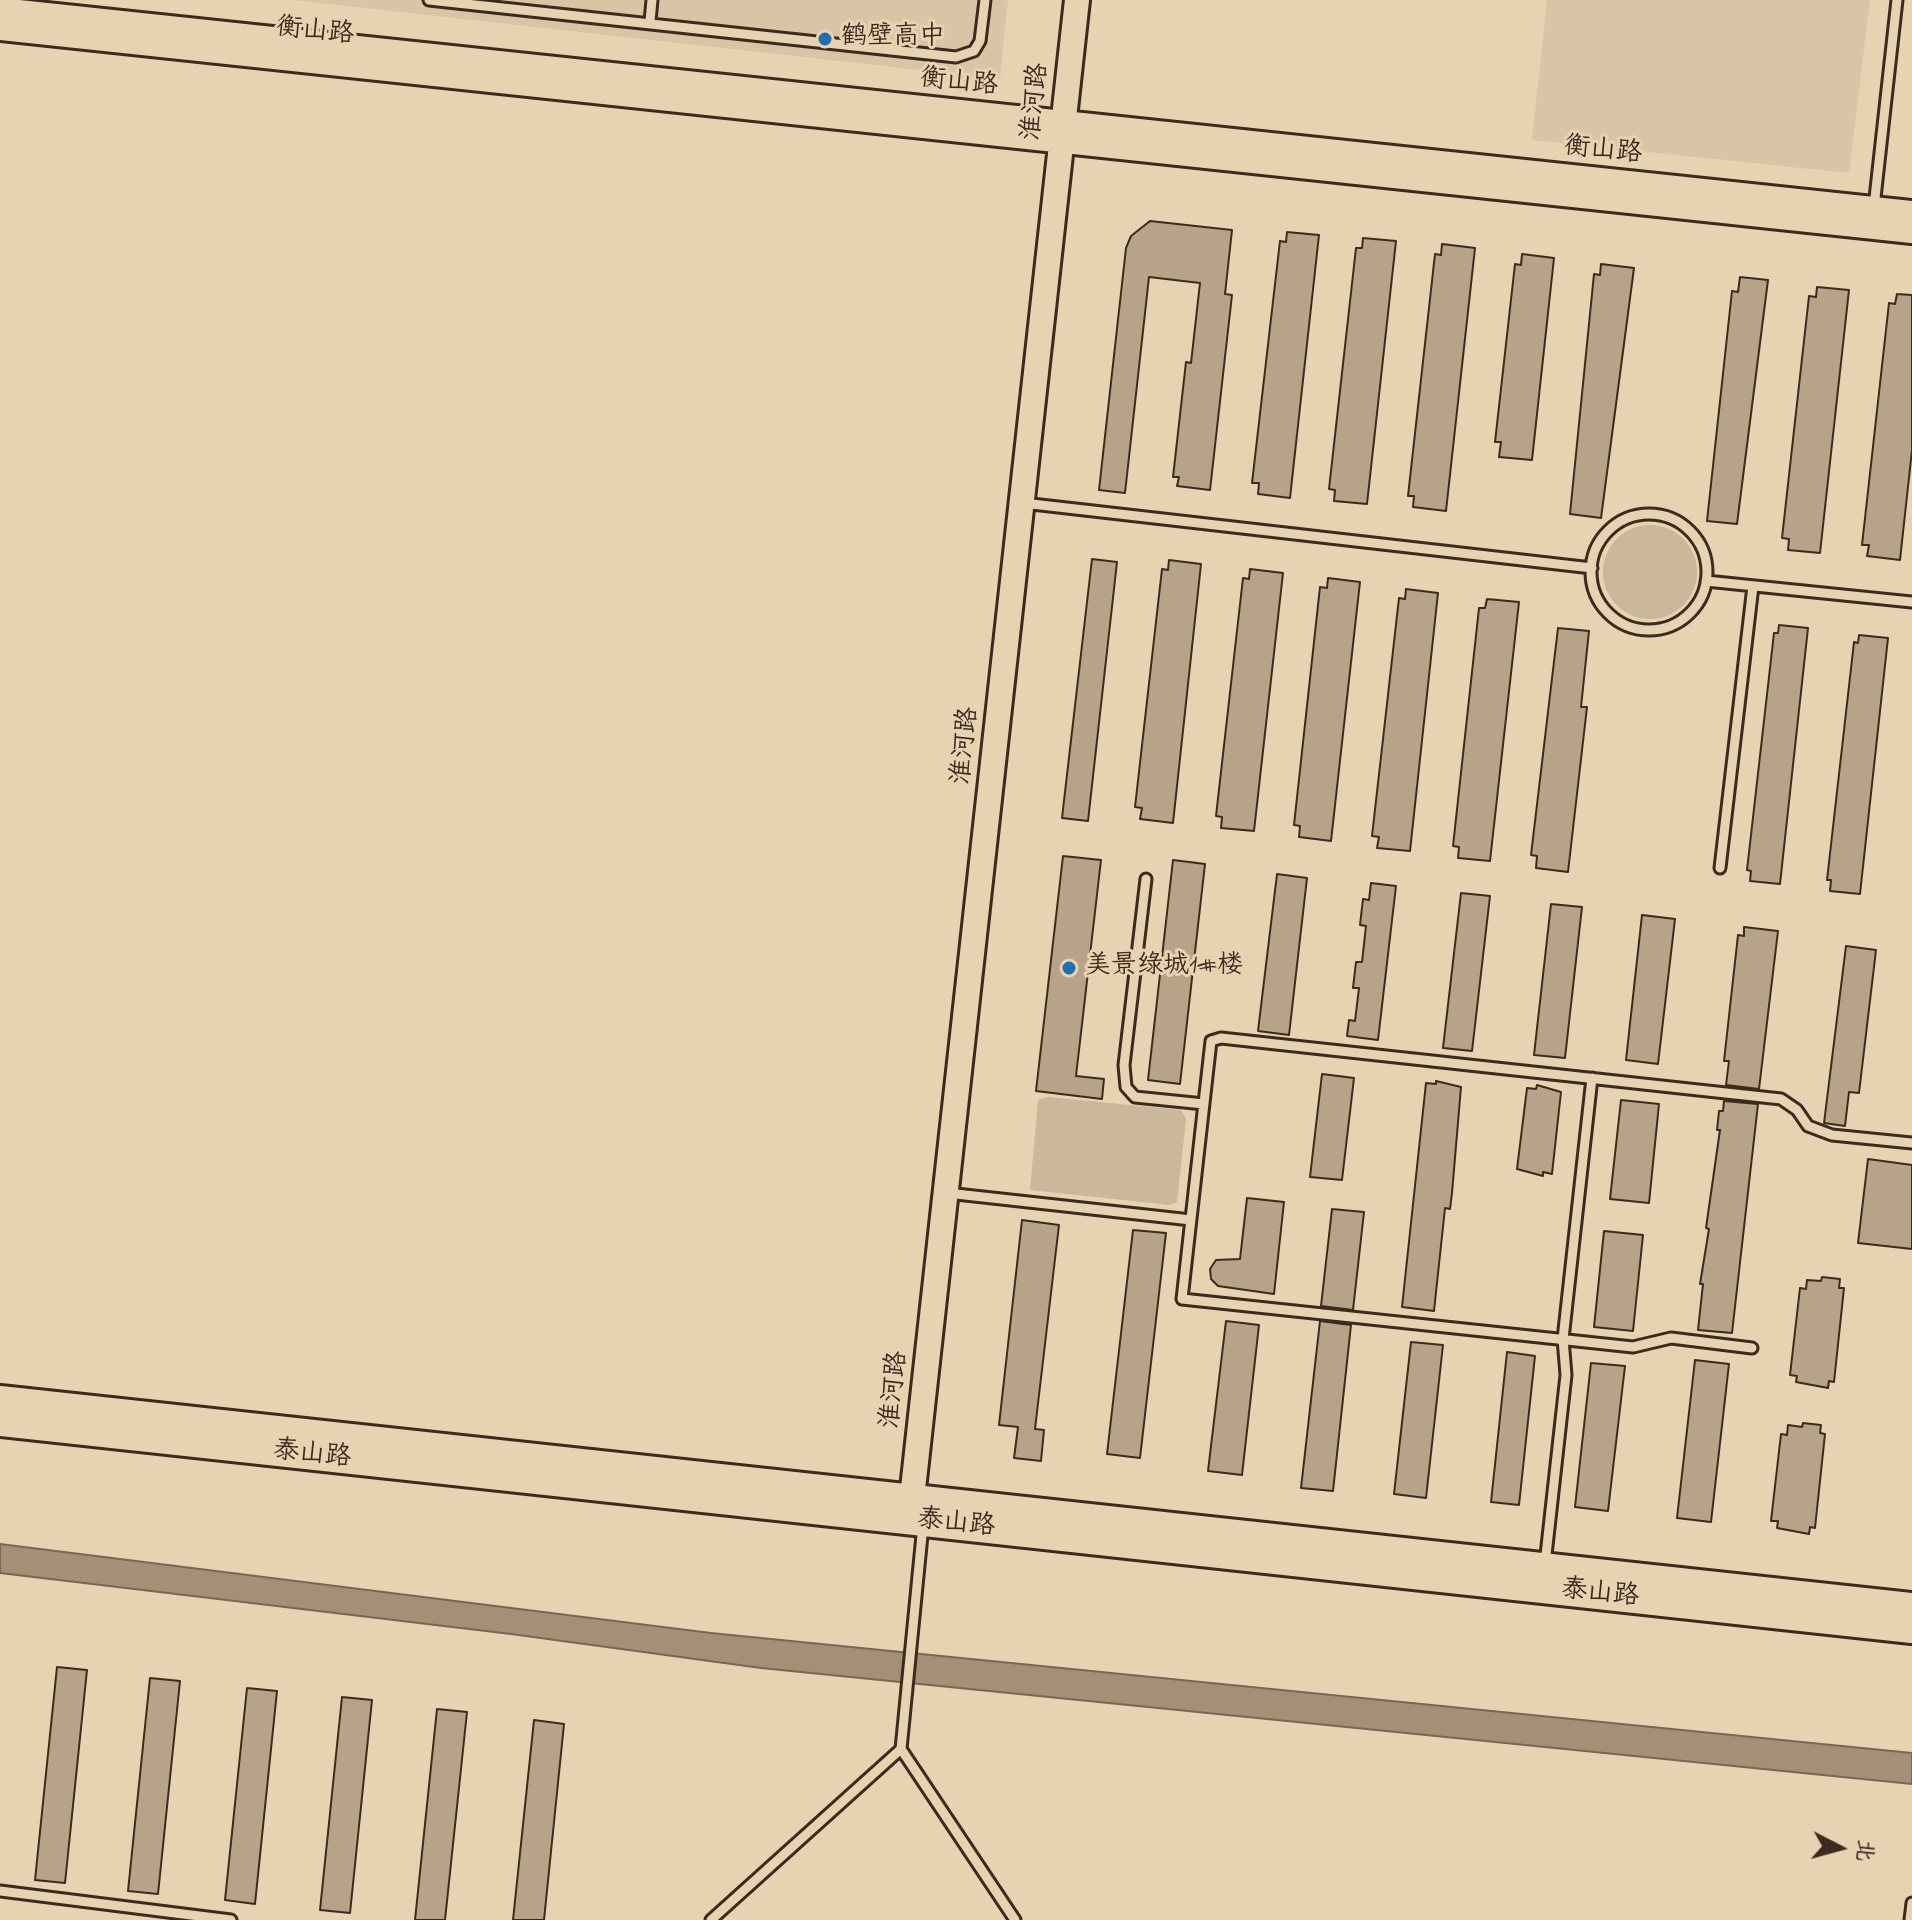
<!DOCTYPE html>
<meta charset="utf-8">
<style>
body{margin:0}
#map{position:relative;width:1912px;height:1920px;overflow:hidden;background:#e7d3b1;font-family:"Indie Flower","LXGW WenKai TC",sans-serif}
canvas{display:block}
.north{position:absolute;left:1800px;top:1808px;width:80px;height:80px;-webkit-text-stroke:6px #e7d3b1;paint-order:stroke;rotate:96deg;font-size:22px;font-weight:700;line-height:32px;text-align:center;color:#3b2a1e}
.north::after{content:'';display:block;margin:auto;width:28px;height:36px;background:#3b2a1e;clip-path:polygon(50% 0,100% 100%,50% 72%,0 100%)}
</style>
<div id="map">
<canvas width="1912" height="1920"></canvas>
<div class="north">北</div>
</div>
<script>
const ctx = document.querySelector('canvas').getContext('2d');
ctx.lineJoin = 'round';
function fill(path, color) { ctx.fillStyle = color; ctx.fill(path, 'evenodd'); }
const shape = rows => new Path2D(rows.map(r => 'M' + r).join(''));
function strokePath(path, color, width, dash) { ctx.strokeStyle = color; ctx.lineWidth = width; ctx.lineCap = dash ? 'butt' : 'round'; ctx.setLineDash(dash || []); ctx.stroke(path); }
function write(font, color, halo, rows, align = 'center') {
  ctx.font = font + ' "Indie Flower","LXGW WenKai TC",sans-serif'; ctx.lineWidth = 6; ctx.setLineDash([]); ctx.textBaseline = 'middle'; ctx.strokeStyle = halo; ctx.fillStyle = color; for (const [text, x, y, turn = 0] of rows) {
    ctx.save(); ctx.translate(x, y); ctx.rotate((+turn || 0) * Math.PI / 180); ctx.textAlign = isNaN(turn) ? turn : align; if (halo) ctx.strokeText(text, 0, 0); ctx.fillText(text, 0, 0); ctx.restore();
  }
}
fill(shape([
 [293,0,1008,0,1000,79],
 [1547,0,1870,0,1849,173,1532,140]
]), '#d9c5a5');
fill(shape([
 '1603 572a47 47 0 1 1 94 0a47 47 0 1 1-94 0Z',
 [1048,1097,1181,1110,1186,1119,1177,1202,1170,1205,1030,1190,1038,1100]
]), '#cbb799');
const water = shape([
 [0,1544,711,1633,1912,1753,1912,1784,761,1668,511,1634,0,1573,0,1544]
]);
fill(water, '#a39077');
strokePath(water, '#796753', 2);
const building = shape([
 [1150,221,1232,230,1225,294,1232,295,1210,490,1177,486,1179,477,1173,477,1186,362,1191,363,1200,283,1149,277,1125,493,1099,490,1126,248,1131,236,1150,221],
 [1287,232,1319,235,1290,498,1258,494,1259,483,1252,483,1280,241,1286,242,1287,232],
 [1363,238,1396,241,1367,504,1334,501,1335,490,1329,489,1356,248,1362,248,1363,238],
 [1442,244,1475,248,1446,511,1413,507,1414,496,1408,496,1435,254,1441,255,1442,244],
 [1522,254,1554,258,1532,460,1499,457,1501,442,1495,442,1515,264,1521,265,1522,254],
 [1601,264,1634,268,1601,518,1570,514,1594,274,1600,275,1601,264],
 [1740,277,1768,280,1737,524,1707,521,1732,291,1738,292,1740,277],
 [1817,287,1849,290,1820,553,1788,550,1789,539,1782,538,1809,296,1816,297,1817,287],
 [1897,294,1912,295,1912,450,1900,560,1867,556,1869,545,1862,545,1889,303,1895,304,1897,294],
 [1092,559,1117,562,1088,821,1062,818,1092,559],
 [1169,560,1201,564,1173,823,1140,819,1142,808,1135,807,1162,569,1168,570,1169,560],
 [1250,569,1283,573,1254,831,1221,828,1222,817,1216,816,1243,578,1249,579,1250,569],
 [1328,578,1360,582,1331,841,1299,837,1300,826,1294,825,1320,587,1327,588,1328,578],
 [1406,589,1438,593,1410,851,1377,848,1379,837,1372,836,1399,598,1405,599,1406,589],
 [1487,599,1519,602,1490,861,1458,858,1459,847,1453,846,1479,608,1485,608,1487,599],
 [1779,625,1808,628,1780,884,1750,881,1751,871,1747,870,1774,633,1778,633,1779,625],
 [1558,628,1589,631,1581,707,1587,707,1568,872,1536,868,1537,856,1531,855,1558,628],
 [1859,635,1888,638,1860,894,1830,891,1831,880,1827,880,1854,642,1858,643,1859,635],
 [1063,856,1101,860,1076,1076,1104,1079,1102,1099,1036,1091,1063,856],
 [1173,860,1205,864,1180,1084,1148,1080,1173,860],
 [1277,874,1307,878,1289,1035,1258,1031,1277,874],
 [1371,883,1396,886,1378,1040,1347,1036,1349,1020,1355,1021,1359,988,1353,988,1356,962,1362,962,1366,926,1360,925,1363,899,1369,900,1371,883],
 [1461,893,1490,896,1472,1051,1443,1048,1461,893],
 [1551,904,1582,907,1565,1058,1534,1055,1551,904],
 [1642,915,1675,919,1658,1064,1626,1060,1642,915],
 [1744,927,1778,931,1759,1089,1726,1085,1729,1061,1724,1061,1738,935,1744,936,1744,927],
 [1846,946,1876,950,1859,1093,1849,1092,1845,1126,1824,1123,1846,946],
 [1322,1074,1354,1078,1342,1180,1310,1177,1322,1074],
 [1436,1081,1461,1087,1452,1193,1450,1209,1445,1208,1434,1311,1402,1307,1426,1083,1436,1084,1436,1081],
 [1537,1085,1561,1092,1552,1174,1543,1172,1543,1176,1517,1169,1527,1088,1536,1089,1537,1085],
 [1621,1100,1659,1104,1649,1203,1610,1199,1621,1100],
 [1724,1101,1758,1104,1732,1333,1698,1330,1703,1284,1700,1284,1709,1229,1706,1228,1720,1130,1717,1130,1719,1111,1723,1111,1724,1101],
 [1868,1159,1912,1165,1912,1249,1858,1243,1868,1159],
 [1247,1198,1284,1202,1274,1294,1218,1286,1211,1279,1210,1269,1216,1260,1240,1259,1247,1198],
 [1332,1209,1364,1212,1353,1310,1321,1306,1332,1209],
 [1022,1220,1059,1225,1035,1429,1044,1430,1041,1461,1014,1458,1018,1427,999,1425,1022,1220],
 [1133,1230,1166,1233,1140,1458,1107,1454,1133,1230],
 [1604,1231,1643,1235,1633,1331,1594,1327,1604,1231],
 [1822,1277,1840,1279,1839,1288,1844,1288,1834,1382,1829,1381,1828,1388,1796,1382,1797,1376,1790,1375,1800,1288,1806,1289,1807,1280,1821,1281,1822,1277],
 [1226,1321,1259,1325,1242,1475,1208,1471,1226,1321],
 [1320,1321,1351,1325,1333,1491,1301,1488,1320,1321],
 [1411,1342,1443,1345,1426,1498,1394,1494,1411,1342],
 [1507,1352,1535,1356,1519,1505,1491,1502,1507,1352],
 [1695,1360,1729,1364,1711,1522,1677,1518,1695,1360],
 [1591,1363,1625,1366,1608,1511,1575,1507,1591,1363],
 [1803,1423,1821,1425,1820,1433,1825,1434,1815,1528,1810,1527,1809,1534,1777,1528,1778,1521,1771,1521,1781,1434,1787,1435,1788,1425,1802,1427,1803,1423],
 [57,1667,87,1670,65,1883,35,1880,57,1667],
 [150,1678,180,1681,158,1894,128,1891,150,1678],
 [247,1688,277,1691,255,1904,225,1900,247,1688],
 [342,1697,372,1700,350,1913,320,1910,342,1697],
 [437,1709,467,1712,445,1920,415,1920,437,1709],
 [534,1720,564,1724,544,1920,513,1920,534,1720]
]);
fill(building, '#b7a488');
strokePath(building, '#3b2a1e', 2);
const lane = shape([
 [429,0,956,57,974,51,980,41,985,0],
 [650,21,652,0],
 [1874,207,1897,0],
 [1023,503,1592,568],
 '1591 572a58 58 0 1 1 116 0a58 58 0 1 1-116 0Z',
 [1706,581,1912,602],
 [1720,868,1753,586],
 [1146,879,1124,1065,1126,1087,1135,1097,1204,1104],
 [947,1193,1191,1220],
 [1752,1348,1671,1338,1633,1347,1182,1299,1211,1041,1221,1038,1781,1099,1797,1110,1808,1126,1832,1135,1912,1143],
 [923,1525,901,1749,1015,1920],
 [1545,1564,1566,1375,1563,1339,1592,1078],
 [0,1891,231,1920],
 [711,1920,901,1749],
 [1910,1920,1912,1903]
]);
const secondary = shape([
 [0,10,1912,213],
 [0,28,1912,231],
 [912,1498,1077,0]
]);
const primary = shape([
 [0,1400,1912,1607],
 [0,1422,1912,1629]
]);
strokePath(lane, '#3b2a1e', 15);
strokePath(secondary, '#3b2a1e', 30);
strokePath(primary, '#3b2a1e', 34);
strokePath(lane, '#e7d3b1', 9);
strokePath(secondary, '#e7d3b1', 24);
strokePath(primary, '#e7d3b1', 28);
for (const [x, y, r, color] of [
 [825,39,8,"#1f6fb2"],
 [1069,968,8,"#1f6fb2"]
]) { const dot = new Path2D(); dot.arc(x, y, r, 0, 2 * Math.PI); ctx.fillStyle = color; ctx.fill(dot); strokePath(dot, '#e7d3b1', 3); }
write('26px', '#3b2a1e', '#e7d3b1', [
 ["衡山路",315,33,6],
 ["衡山路",959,84,6],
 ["淮河路",1037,102,-84],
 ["衡山路",1603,152,6],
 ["淮河路",967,746,-84],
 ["淮河路",896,1390,-84],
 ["泰山路",312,1456,6],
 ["泰山路",956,1525,6],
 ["泰山路",1600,1595,6]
]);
write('26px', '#3b2a1e', '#e7d3b1', [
 ["鹤壁高中",841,39],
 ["美景绿城1#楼",1085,968]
], 'left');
</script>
